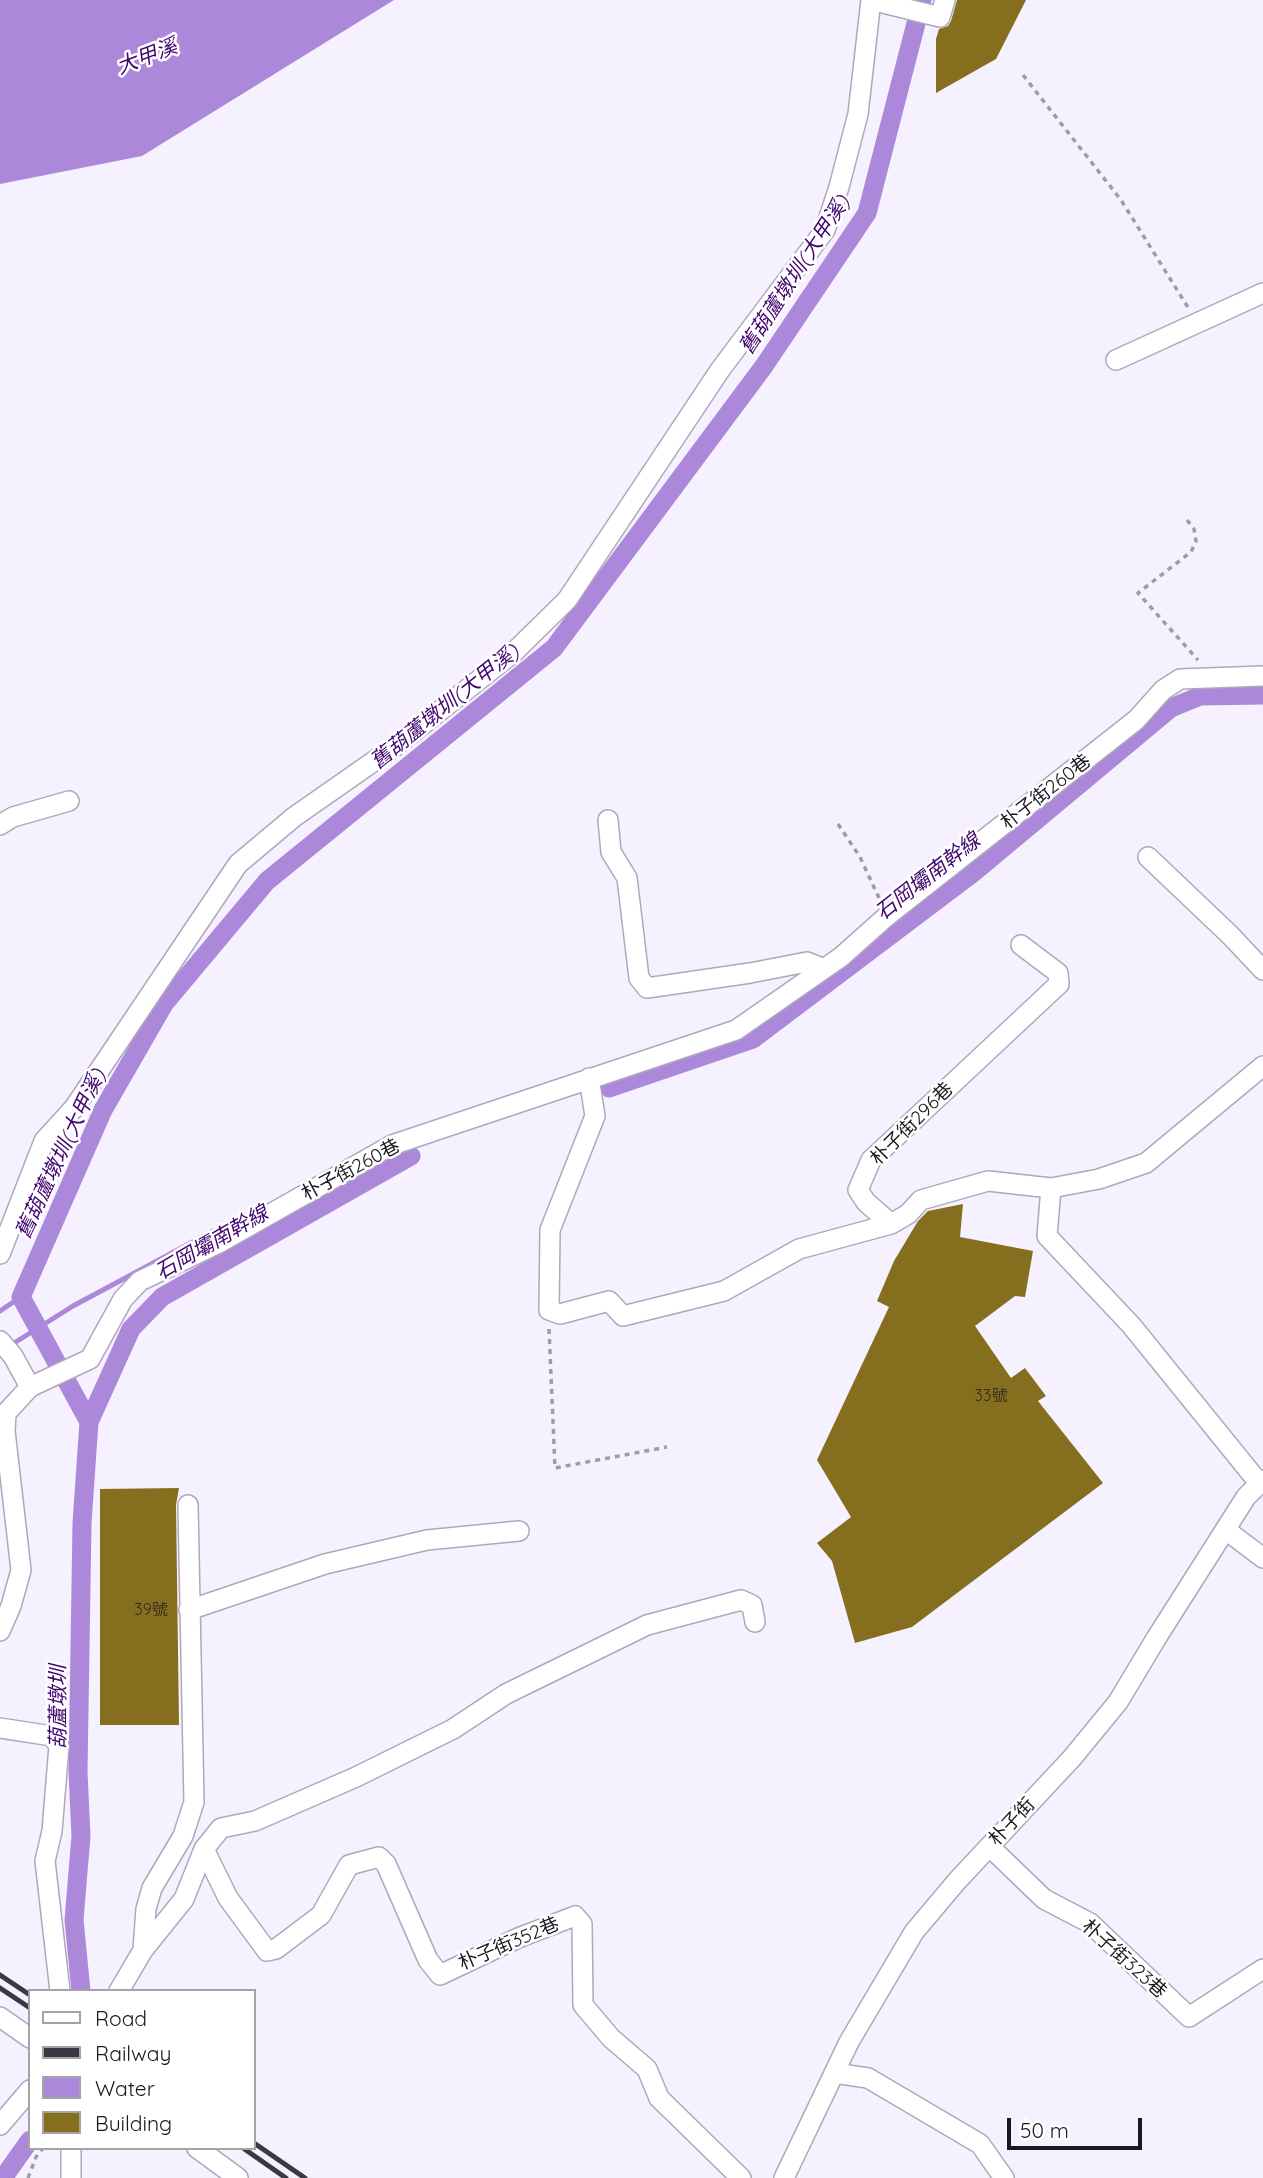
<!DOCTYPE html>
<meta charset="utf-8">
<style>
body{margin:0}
#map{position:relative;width:1263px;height:2178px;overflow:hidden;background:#f6f1ff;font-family:Quicksand,sans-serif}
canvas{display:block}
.legend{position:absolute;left:28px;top:1989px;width:228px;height:161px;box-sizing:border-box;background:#fff;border:2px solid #a4a3a6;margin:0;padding:9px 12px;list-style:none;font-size:21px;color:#1b1820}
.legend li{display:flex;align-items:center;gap:14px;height:35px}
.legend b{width:35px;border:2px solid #a4a3a6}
.scale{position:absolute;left:1007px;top:2118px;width:135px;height:32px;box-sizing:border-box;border:4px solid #1b1820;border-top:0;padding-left:9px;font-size:21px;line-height:24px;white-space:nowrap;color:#1b1820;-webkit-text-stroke:5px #fff;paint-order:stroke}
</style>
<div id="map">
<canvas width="1263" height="2178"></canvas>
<ul class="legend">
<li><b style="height:9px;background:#fff"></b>Road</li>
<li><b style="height:9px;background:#3c3841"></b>Railway</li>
<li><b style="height:19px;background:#ac88db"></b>Water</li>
<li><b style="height:19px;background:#856e1e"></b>Building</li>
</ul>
<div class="scale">50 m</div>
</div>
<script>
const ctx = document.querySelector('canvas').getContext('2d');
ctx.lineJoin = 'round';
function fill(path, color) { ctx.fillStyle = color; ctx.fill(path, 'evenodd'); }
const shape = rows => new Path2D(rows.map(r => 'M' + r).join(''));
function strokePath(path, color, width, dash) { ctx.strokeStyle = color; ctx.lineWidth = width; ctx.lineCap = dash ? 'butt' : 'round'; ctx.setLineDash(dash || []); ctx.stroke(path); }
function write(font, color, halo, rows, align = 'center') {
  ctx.font = font + ' Quicksand,"Noto Sans TC",sans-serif'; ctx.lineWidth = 5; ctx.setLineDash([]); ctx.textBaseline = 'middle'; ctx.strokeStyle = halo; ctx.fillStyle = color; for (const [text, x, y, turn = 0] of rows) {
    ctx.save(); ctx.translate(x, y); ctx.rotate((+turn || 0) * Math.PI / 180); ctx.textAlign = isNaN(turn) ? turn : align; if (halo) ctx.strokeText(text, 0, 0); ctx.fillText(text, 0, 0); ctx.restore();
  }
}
fill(shape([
 [0,0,394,0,142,156,0,184]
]), '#ac88db');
strokePath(shape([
 [0,1311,21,1297],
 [11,1345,73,1306,213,1231,223,1232]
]), '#ac88db', 5);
strokePath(shape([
 [609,1088,753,1039,973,873,1171,708,1200,696,1263,695],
 [89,1422,21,1297,103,1110,164,1004,267,881,554,648,764,366,867,213,922,0],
 [81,1991,74,1920,81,1836,78,1772,82,1523,89,1422,131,1329,162,1297,411,1156],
 [3,2178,30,2140]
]), '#ac88db', 19);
fill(shape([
 [957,0,1026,0,996,59,936,93,936,39,939,29,948,26,951,21],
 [963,1204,960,1237,1033,1251,1025,1297,1015,1296,975,1326,1011,1378,1025,1368,1046,1396,1038,1401,1103,1483,912,1627,855,1643,832,1561,817,1543,851,1517,817,1460,889,1307,877,1301,894,1261,918,1221,928,1211],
 [179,1488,176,1505,179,1725,100,1725,100,1489]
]), '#856e1e');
const minor = shape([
 [871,0,940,17,945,0],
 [1116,360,1263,293],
 [608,820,611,852,627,878,639,978,647,988,750,973,807,962,822,968],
 [0,825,13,817,69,801],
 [1148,857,1230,935,1263,970],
 [1021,945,1058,973,1059,984,871,1160,858,1190,866,1202,891,1224,908,1214,921,1200,988,1181,1051,1188,1047,1236,1131,1325,1259,1483],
 [589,1078,595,1116,550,1230,549,1310,560,1314,609,1301,623,1316,724,1291,799,1249,891,1224],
 [1051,1188,1099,1179,1146,1163,1263,1066],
 [0,1254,44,1141,74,1108,238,864,294,817,397,745,514,652,567,600,720,370,825,230,839,187,858,114,871,0],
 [0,1341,13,1356,30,1387],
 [1226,1530,1263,1558],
 [189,1610,325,1564,427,1540,519,1531],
 [0,1631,11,1606,21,1570,5,1431,6,1413,30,1387,90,1359,123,1299,140,1281,219,1243,392,1145,736,1030,841,957,887,916,1136,720,1163,690,1180,679,1263,676],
 [0,1728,52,1736,59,1746,52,1831,45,1861,60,1991],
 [990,1847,1044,1899,1090,1923,1189,2017,1263,1969],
 [204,1849,228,1898,267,1951,276,1949,321,1915,349,1865,379,1857,386,1864,428,1960,440,1975,518,1938,575,1916,582,1924,583,2005,611,2038,647,2069,659,2098,741,2178],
 [143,1950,146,1909,152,1888,183,1836,194,1802,188,1505],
 [119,1991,143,1950,184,1899,204,1849,221,1828,255,1821,356,1777,453,1729,506,1694,647,1625,741,1600,752,1605,755,1622],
 [0,2017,30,2038],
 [834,2073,868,2078,980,2144,1004,2178],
 [0,2125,30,2090],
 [197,2148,238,2178],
 [71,2178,71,2148],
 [784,2178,849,2042,914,1932,957,1881,1072,1758,1118,1702,1157,1637,1246,1497,1263,1480]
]);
strokePath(minor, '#afa7bd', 22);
strokePath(shape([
 [1023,75,1121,200,1189,309],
 [1187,520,1194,529,1196,541,1191,552,1138,593,1198,660],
 [838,824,860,857,879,898],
 [549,1329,555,1468,667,1447],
 [28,2178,36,2157,43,2148]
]), '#9f9ba7', 3.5, [5, 5]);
strokePath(minor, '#fff', 19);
strokePath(shape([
 [0,1975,30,1995],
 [0,1988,30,2008],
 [254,2143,305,2178],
 [243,2148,286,2178]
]), '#3c3841', 5);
write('16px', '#362e20', null, [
 ["33號",991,1396],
 ["39號",151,1610]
]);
write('19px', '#1b1820', '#fff', [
 ["朴子街260巷",1046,792,-38],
 ["朴子街296巷",912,1124,-45],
 ["朴子街260巷",351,1170,-28],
 ["朴子街",1012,1822,-47],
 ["朴子街352巷",509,1944,-23],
 ["朴子街323巷",1124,1959,42]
]);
write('italic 21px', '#42076f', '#fff', [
 ["大甲溪",147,57,-21],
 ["舊葫蘆墩圳(大甲溪)",795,275,-57],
 ["舊葫蘆墩圳(大甲溪)",445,707,-39],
 ["石岡壩南幹線",928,877,-38],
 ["舊葫蘆墩圳(大甲溪)",61,1154,-65],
 ["石岡壩南幹線",212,1243,-30],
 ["葫蘆墩圳",59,1707,-90]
]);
</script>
